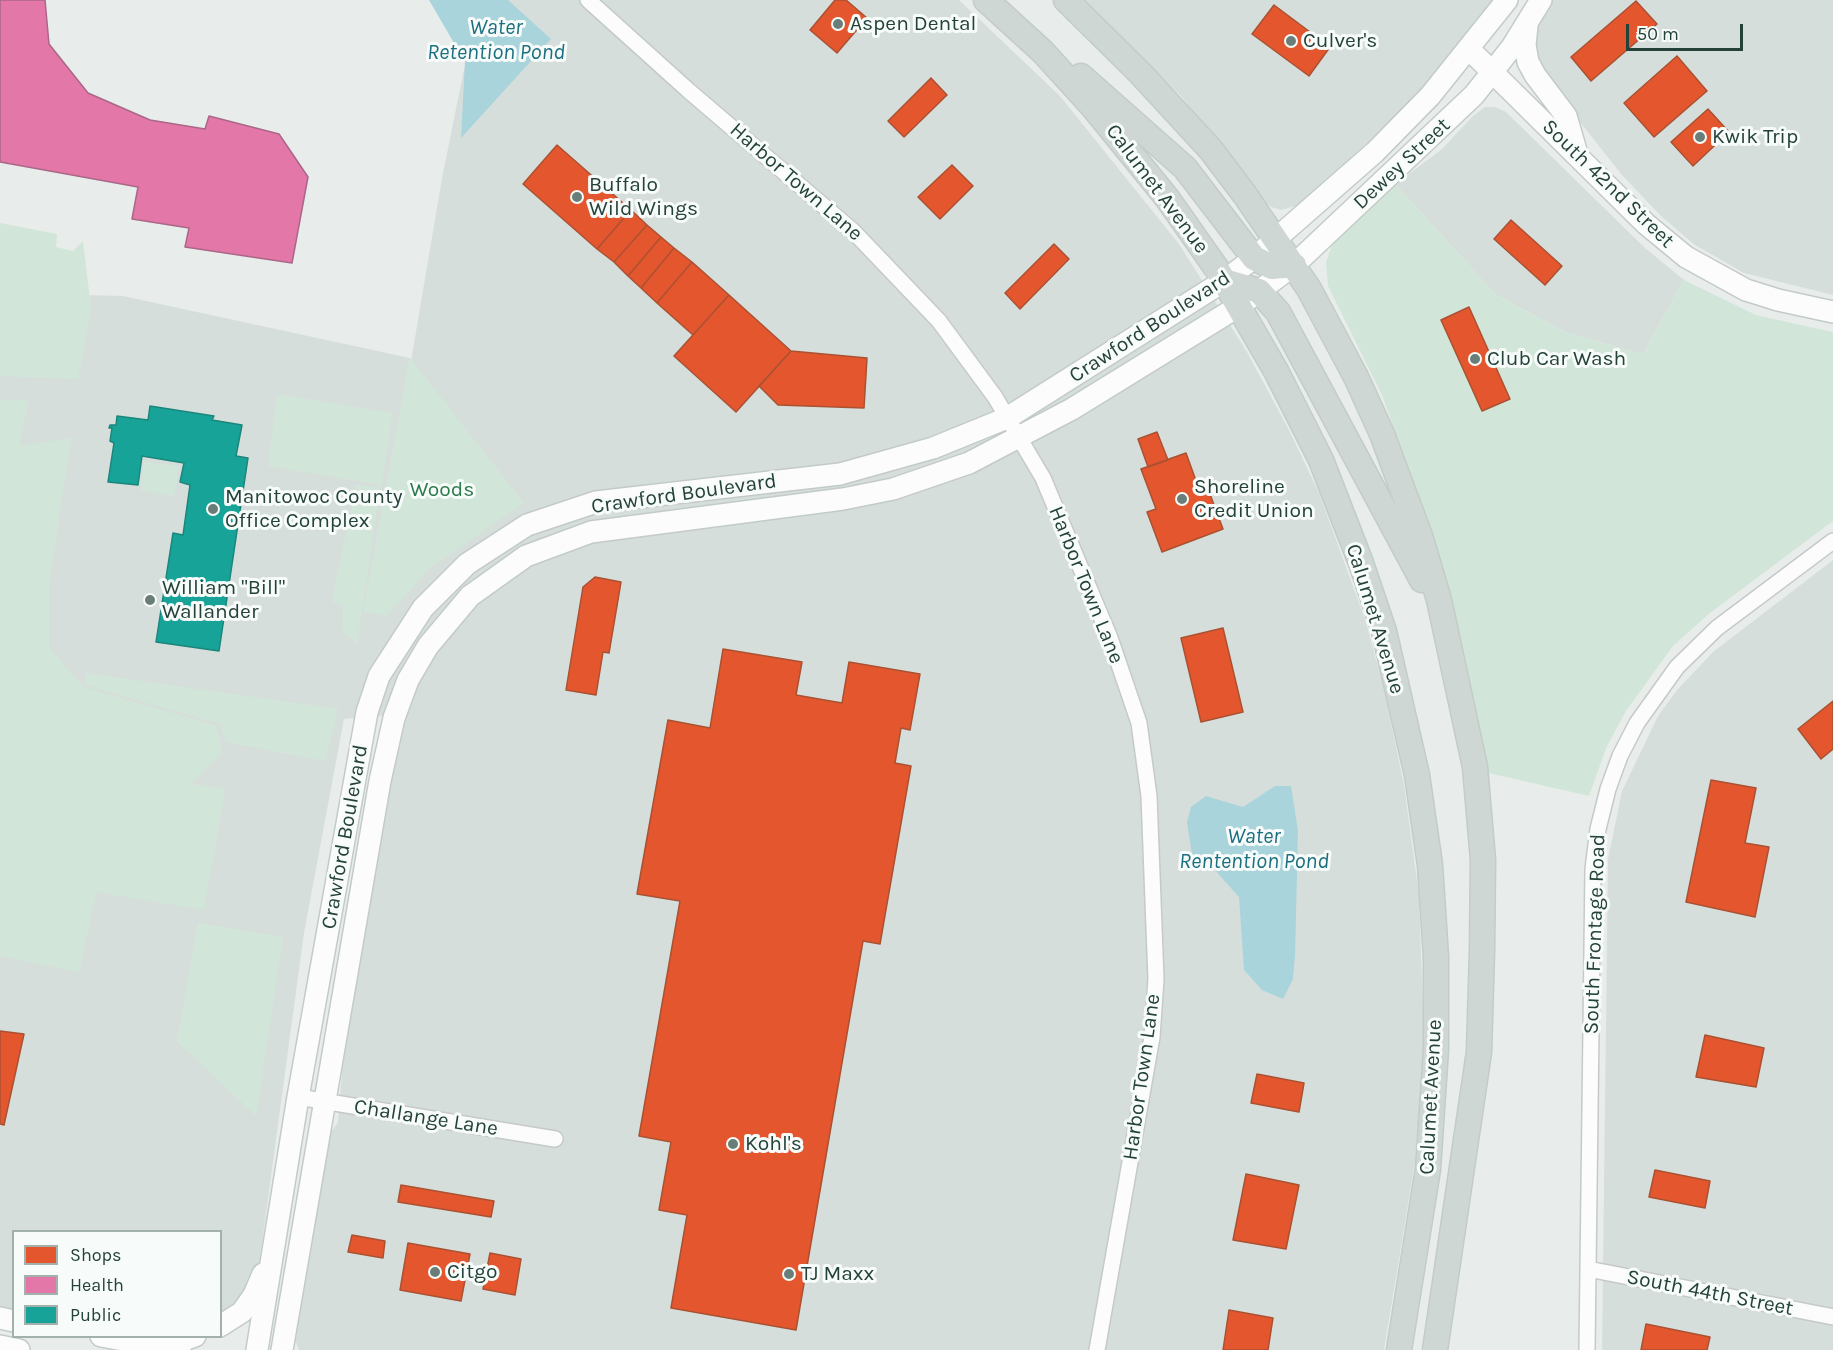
<!DOCTYPE html>
<style>
body{margin:0}
#map{position:relative;width:1833px;height:1350px;overflow:hidden;background:#e8edeb;font-family:Karla,sans-serif}
canvas{display:block}
.legend{position:absolute;left:12px;top:1230px;width:210px;height:108px;box-sizing:border-box;background:#f7fbf9;border:2px solid #a3b1ad;margin:0;padding:8px 10px;list-style:none;font-size:18px;color:#24423a}
.legend li{display:flex;align-items:center;gap:12px;height:30px}
.legend b{width:30px;border:2px solid #a3b1ad}
.scale{position:absolute;left:1626px;top:24px;width:117px;height:27px;box-sizing:border-box;border:3px solid #24423a;border-top:0;padding-left:8px;font-size:18px;line-height:21px;white-space:nowrap;color:#24423a;-webkit-text-stroke:4px #f7fbf9;paint-order:stroke}
</style>
<div id="map">
<canvas width="1833" height="1350"></canvas>
<ul class="legend">
<li><b style="height:16px;background:#e4572e"></b>Shops</li>
<li><b style="height:16px;background:#e377a8"></b>Health</li>
<li><b style="height:16px;background:#17a398"></b>Public</li>
</ul>
<div class="scale">50 m</div>
</div>
<script>
const ctx = document.querySelector('canvas').getContext('2d');
ctx.lineJoin = 'round';
function fill(path, color) { ctx.fillStyle = color; ctx.fill(path, 'evenodd'); }
const shape = rows => new Path2D(rows.map(r => 'M' + r).join(''));
function strokePath(path, color, width, dash) { ctx.strokeStyle = color; ctx.lineWidth = width; ctx.lineCap = dash ? 'butt' : 'round'; ctx.setLineDash(dash || []); ctx.stroke(path); }
function write(font, color, halo, rows, align = 'center') {
  ctx.font = font + ' Karla,sans-serif'; ctx.lineWidth = 6; ctx.setLineDash([]); ctx.textBaseline = 'middle'; ctx.strokeStyle = halo; ctx.fillStyle = color; for (const [text, x, y, turn = 0] of rows) {
    ctx.save(); ctx.translate(x, y); ctx.rotate((+turn || 0) * Math.PI / 180); ctx.textAlign = isNaN(turn) ? turn : align; if (halo) ctx.strokeText(text, 0, 0); ctx.fillText(text, 0, 0); ctx.restore();
  }
}
fill(shape([
 [478,0,959,0,1060,96,1179,244,1247,352,1289,430,1319,493,1366,622,1384,690,1404,785,1419,895,1424,1043,1415,1162,1384,1350,299,1350,296,1342,301,1283,328,1137,338,1122,346,1024,389,778,404,714,344,719,304,933,259,1265,244,1298,221,1316,220,1232,14,1232,13,1309,0,1306,0,334,86,295,123,296,410,358,396,450,442,178],
 [1084,0,1493,0,1433,77,1375,135,1299,205,1281,210,1271,207,1263,201,1182,97],
 [1550,0,1833,0,1833,295,1744,273,1695,245,1662,217,1622,175,1537,68,1533,60,1535,22],
 [1485,107,1495,107,1506,112,1645,248,1684,280,1643,354,1567,333,1496,295,1395,184,1441,150,1473,116],
 [1833,560,1833,1350,1602,1350,1608,859,1622,791,1658,716,1677,690,1713,652]
]), '#d6dedb');
fill(shape([
 [1395,184,1496,295,1567,333,1643,354,1684,280,1756,315,1833,332,1833,521,1710,613,1673,646,1626,711,1607,746,1589,796,1484,772,1431,539,1412,477,1382,395,1328,286,1326,262,1333,242],
 [0,223,57,234,56,247,73,251,83,241,91,308,78,379,0,376],
 [410,358,524,503,431,567,386,616,363,611],
 [277,394,392,413,382,485,268,466],
 [0,400,28,400,20,446,71,438,49,584,49,648,84,687,217,726,222,753,191,784,225,789,204,910,96,892,79,972,0,956],
 [144,462,179,466,174,496,140,490],
 [356,484,380,488,357,644,343,631,343,607,332,601],
 [85,673,338,709,325,761,226,742,220,724,85,685],
 [198,923,283,937,256,1116,177,1041]
]), '#d1e6d8');
fill(shape([
 [429,0,508,0,551,39,461,138,465,62],
 [1275,786,1291,786,1298,831,1295,955,1293,979,1283,999,1262,990,1244,970,1239,897,1205,859,1192,855,1187,822,1191,807,1206,796,1243,807]
]), '#a9d4db');
const shops = shape([
 [835,0,846,0,867,18,837,53,810,30,835,0],
 [1636,1,1657,24,1591,81,1571,57,1636,1],
 [1274,5,1330,47,1309,76,1252,34,1274,5],
 [1677,56,1707,91,1654,137,1624,103,1677,56],
 [931,78,947,95,904,137,888,121,931,78],
 [1708,109,1729,132,1693,166,1671,142,1708,109],
 [557,145,631,210,597,249,523,184,557,145],
 [952,165,973,186,940,219,918,197,952,165],
 [631,210,647,225,614,262,597,249,631,210],
 [1511,220,1562,266,1545,285,1494,239,1511,220],
 [647,225,661,237,628,276,614,262,647,225],
 [661,237,674,248,641,288,628,276,661,237],
 [1054,244,1069,259,1020,309,1005,293,1054,244],
 [674,248,692,262,657,303,641,288,674,248],
 [692,262,729,295,693,335,657,303,692,262],
 [729,295,791,351,736,412,674,356,729,295],
 [1469,307,1510,399,1482,411,1441,320,1469,307],
 [791,351,867,358,864,408,778,405,759,386,791,351],
 [1157,432,1168,460,1148,467,1138,439,1157,432],
 [1186,453,1199,489,1207,486,1223,529,1162,552,1147,512,1156,509,1141,469,1186,453],
 [595,577,621,582,609,653,603,652,596,695,566,690,583,587,595,577],
 [1223,628,1243,712,1201,722,1181,638,1223,628],
 [723,649,802,662,796,695,842,703,849,662,920,674,910,730,901,728,895,763,911,766,880,944,863,941,796,1330,671,1308,687,1215,659,1210,671,1142,639,1136,680,901,637,894,668,720,710,728,723,649],
 [1833,701,1833,749,1821,759,1798,729,1833,701],
 [1711,780,1756,788,1745,843,1769,847,1755,917,1686,902,1711,780],
 [0,1031,24,1034,4,1125,0,1124,0,1031],
 [1705,1035,1764,1048,1756,1087,1696,1077,1705,1035],
 [1257,1074,1304,1083,1299,1112,1251,1103,1257,1074],
 [1655,1170,1710,1181,1705,1208,1649,1197,1655,1170],
 [1246,1174,1299,1185,1286,1249,1233,1240,1246,1174],
 [401,1185,494,1201,491,1217,398,1202,401,1185],
 [352,1235,385,1241,383,1258,348,1252,352,1235],
 [408,1243,470,1254,461,1301,400,1290,408,1243],
 [490,1253,521,1259,515,1295,483,1289,490,1253],
 [1229,1310,1273,1318,1268,1350,1223,1350,1229,1310],
 [1646,1324,1710,1337,1707,1350,1641,1350,1646,1324]
]);
fill(shops, '#e4572e');
strokePath(shops, '#aa5132', 1.5);
const health = shape([
 [0,0,45,0,49,44,88,93,150,120,205,129,209,116,279,134,308,177,292,263,185,247,189,228,132,219,138,187,0,162,0,0]
]);
fill(health, '#e377a8');
strokePath(health, '#aa6787', 1.5);
const public = shape([
 [150,406,214,416,212,420,242,425,236,456,248,458,219,651,156,642,173,533,183,535,190,485,180,482,184,463,142,456,138,485,108,482,114,443,110,441,112,428,109,428,110,425,116,425,117,416,148,420,150,406]
]);
fill(public, '#17a398');
strokePath(public, '#1b867c', 1.5);
const street = shape([
 [588,0,689,91,853,231,939,321,995,397,1043,478,1110,638,1139,723,1149,796,1156,979,1152,1037,1097,1350],
 [298,1097,555,1139],
 [1588,1269,1833,1317],
 [1587,1350,1593,869,1598,829,1608,789,1620,756,1637,723,1677,667,1717,628,1833,541]
]);
const secondary = shape([
 [1527,26,1525,45,1528,62,1535,75,1566,116,1577,154],
 [1469,49,1646,224,1686,257,1746,290,1778,300,1833,312],
 [0,1318,14,1321],
 [220,1326,242,1312,254,1295,263,1274],
 [101,1336,180,1350],
 [161,1341,184,1340,195,1336],
 [0,1346,19,1350],
 [257,1350,298,1097,367,712,379,676,423,608,467,564,527,525,596,502,840,474,933,448,1007,418,1224,281,1254,258,1375,152,1430,96,1507,0],
 [282,1350,380,781,394,718,408,680,428,646,470,596,526,556,591,532,843,499,893,489,969,463,1072,409,1239,306,1294,265,1474,95,1512,47,1541,0]
]);
const primary = shape([
 [986,0,1043,52,1093,107,1167,198,1217,269,1276,371,1321,460,1361,563,1384,631,1417,775,1430,865,1436,957,1436,1049,1428,1169,1399,1350],
 [1066,0,1141,74,1211,150,1245,195,1309,289,1356,377,1382,434,1421,539,1439,600,1475,767,1483,860,1482,951,1479,1052,1435,1350],
 [1081,76,1185,168,1254,258,1272,267,1294,265],
 [1224,281,1259,291,1278,312,1422,580]
]);
strokePath(street, '#c5cac8', 18);
strokePath(secondary, '#c3cbc8', 24);
strokePath(primary, '#c3ccc9', 27);
strokePath(street, '#fcfcfc', 15);
strokePath(secondary, '#fcfcfc', 21);
strokePath(primary, '#cfd7d5', 24);
for (const [x, y, r, color] of [
 [838,24,6,"#697e78"],
 [1291,41,6,"#697e78"],
 [1700,137,6,"#697e78"],
 [577,197,6,"#697e78"],
 [1475,359,6,"#697e78"],
 [1182,499,6,"#697e78"],
 [213,509,6,"#697e78"],
 [150,600,6,"#697e78"],
 [733,1144,6,"#697e78"],
 [435,1272,6,"#697e78"],
 [789,1274,6,"#697e78"]
]) { const dot = new Path2D(); dot.arc(x, y, r, 0, 2 * Math.PI); ctx.fillStyle = color; ctx.fill(dot); strokePath(dot, '#f7fbf9', 2); }
write('21px', '#24423a', '#f7fbf9', [
 ["Aspen Dental",850,24],
 ["Culver's",1303,41],
 ["Kwik Trip",1712,137],
 ["Buffalo",589,185],
 ["Wild Wings",589,209],
 ["Club Car Wash",1487,359],
 ["Shoreline",1194,487],
 ["Credit Union",1194,511],
 ["Manitowoc County",225,497],
 ["Office Complex",225,521],
 ["William \"Bill\"",162,588],
 ["Wallander",162,612],
 ["Kohl's",745,1144],
 ["Citgo",447,1272],
 ["TJ Maxx",801,1274]
], 'left');
write('21px', '#24423a', '#f7fbf9', [
 ["Dewey Street",1402,164,-43],
 ["Harbor Town Lane",796,182,41],
 ["South 42nd Street",1608,184,44],
 ["Calumet Avenue",1157,189,53],
 ["Crawford Boulevard",1150,327,-33],
 ["Crawford Boulevard",684,494,-8],
 ["Harbor Town Lane",1086,585,68],
 ["Calumet Avenue",1375,619,73],
 ["Crawford Boulevard",345,837,-80],
 ["South Frontage Road",1595,934,-88],
 ["Harbor Town Lane",1142,1077,-82],
 ["Calumet Avenue",1431,1097,-87],
 ["Challange Lane",426,1118,9],
 ["South 44th Street",1710,1293,11]
]);
write('21px', '#2d7a4b', '#f7fbf9', [
 ["Woods",442,490]
]);
write('italic 22px', '#1c6f80', '#f7fbf9', [
 ["Water",496,28],
 ["Retention Pond",496,53],
 ["Water",1254,837],
 ["Rentention Pond",1254,862]
]);
</script>
